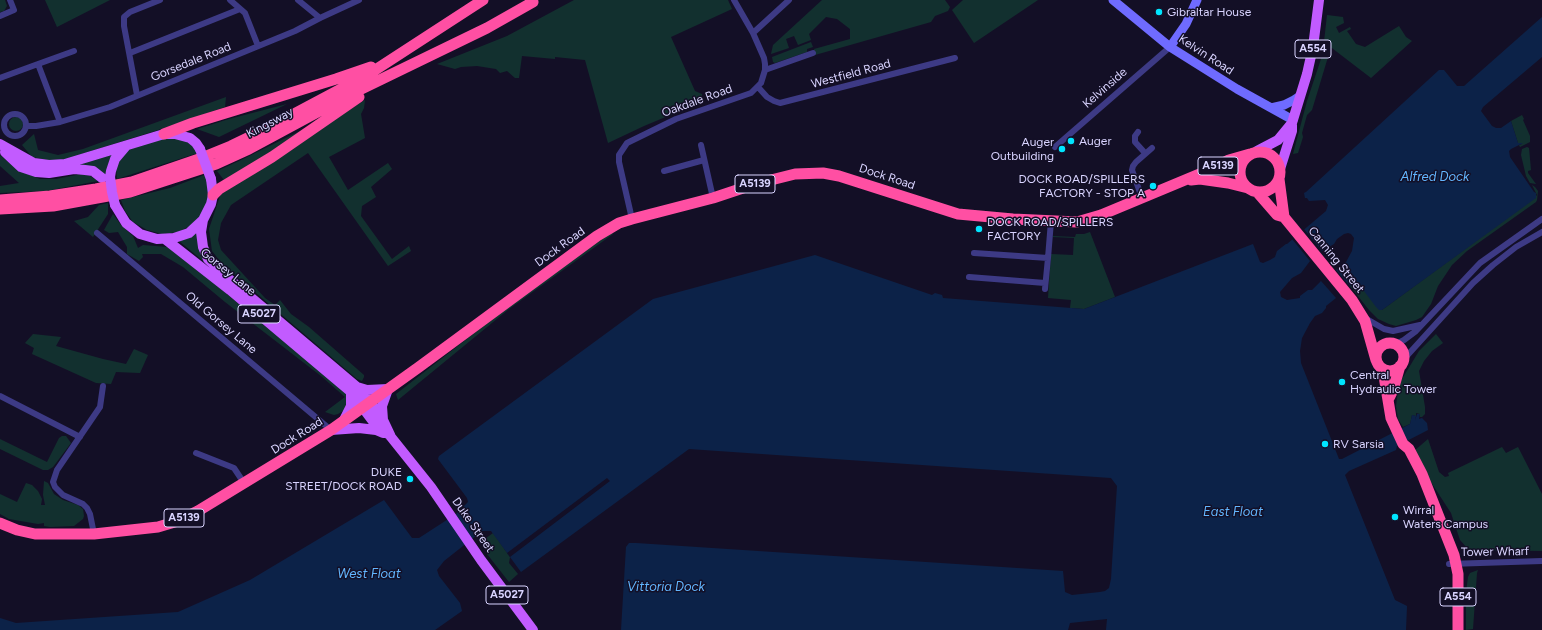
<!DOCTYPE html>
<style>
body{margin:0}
canvas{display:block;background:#130f26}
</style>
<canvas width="1542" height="630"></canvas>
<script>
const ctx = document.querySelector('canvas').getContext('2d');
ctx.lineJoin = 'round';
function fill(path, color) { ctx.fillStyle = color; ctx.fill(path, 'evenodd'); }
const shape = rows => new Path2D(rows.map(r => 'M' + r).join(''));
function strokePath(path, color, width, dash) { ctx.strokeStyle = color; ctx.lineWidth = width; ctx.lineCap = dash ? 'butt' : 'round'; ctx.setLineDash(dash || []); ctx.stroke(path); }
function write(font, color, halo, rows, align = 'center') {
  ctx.font = font + ' Figtree,sans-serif'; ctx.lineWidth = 3; ctx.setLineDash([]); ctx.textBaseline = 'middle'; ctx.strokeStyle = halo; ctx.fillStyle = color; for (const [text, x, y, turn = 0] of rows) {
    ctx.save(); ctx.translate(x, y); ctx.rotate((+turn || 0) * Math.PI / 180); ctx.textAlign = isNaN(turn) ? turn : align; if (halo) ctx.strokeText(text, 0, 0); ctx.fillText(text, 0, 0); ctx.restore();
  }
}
fill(shape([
 [0,0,5,0,7,6,4,11,0,12],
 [45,0,110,0,57,27],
 [574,0,728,0,732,9,671,37,695,91,702,94,702,99,699,103,644,126,608,143,585,60,555,57,555,59,522,56,519,78,515,78,507,71,500,73,496,69,477,66,461,67,455,69,437,64,507,36],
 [822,0,945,0,950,7,948,11,935,16,931,22,815,55,814,49,850,39,850,29,837,19,826,17,809,34,811,40,798,45,794,36,786,39,789,48,771,54,773,45],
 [963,0,1038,0,974,43,952,10],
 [1327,15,1343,17,1344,23,1336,27,1339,33,1350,27,1351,29,1347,31,1356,44,1365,47,1399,26,1406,37,1412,41,1371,78,1324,42],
 [811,42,813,47,807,49,807,52,775,63,773,62,772,57],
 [1322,56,1328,57,1312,110,1307,115,1302,133,1303,137,1298,153,1293,154,1307,101],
 [226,97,225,107,155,131,62,160,47,160,32,157,22,145,34,134,38,150,58,155,83,149],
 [365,100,364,108,361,114,365,138,329,157,348,190,388,163,392,169,371,187,376,197,362,206,361,216,392,259,409,246,411,251,388,266,308,153,231,205,221,223,218,240,221,250,265,298,275,305,280,300,291,314,309,327,364,375,364,377,362,381,357,379,223,265,212,251,209,229,221,193],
 [287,104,219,137,197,129,229,119],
 [1522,115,1524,119,1523,120,1530,136,1530,142,1520,147,1519,145,1522,144,1518,143,1511,121],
 '9 124a7 7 0 1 1 14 0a7 7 0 1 1-14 0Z',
 [304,129,258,160,224,180,217,171,239,161],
 [168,136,188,140,198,153,117,179,116,169,120,158,130,148],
 [1527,147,1529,148,1531,170,1528,171,1528,173,1536,184,1530,183,1526,176,1521,155,1522,149],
 [115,152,106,175,78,166,93,158],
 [0,155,18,170,40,179,56,179,81,174,90,176,98,181,46,191,0,193,0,186,19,183,0,166],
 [207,174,210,188,208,204,200,217,190,226,178,232,162,234,147,230,133,222,125,211,121,200,170,188],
 [1532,185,1535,187,1538,191,1537,200,1536,202,1467,251,1452,265,1438,286,1431,304,1422,317,1416,320,1396,326,1389,324,1378,319,1369,310,1350,286,1358,283,1382,310,1532,200,1537,195],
 [108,203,108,214,93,237,74,221,88,217,99,205],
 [113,214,121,225,133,236,138,248,143,245,167,247,181,256,349,395,345,410,338,414,334,415,325,412,345,397,321,376,225,302,183,267,161,254,142,254,143,257,139,261,127,254,127,247,118,232,109,233,104,230],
 [196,232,208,265,179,241],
 [612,232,613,234,509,309,398,400,396,394,508,307],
 [1090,232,1115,297,1084,309,1070,308,1071,300,1048,298,1051,254,1073,255,1074,238,1053,237,1053,236,1075,237,1076,234,1084,234],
 [33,334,61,337,56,346,103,359,126,364,134,349,148,355,140,373,116,372,111,384,96,383,32,354,34,348,25,343],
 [1436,334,1443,343,1432,351,1424,361,1419,371,1425,407,1425,414,1422,417,1420,417,1420,414,1416,413,1416,416,1412,415,1410,424,1403,427,1398,419,1396,406,1399,384,1419,351],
 [62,436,66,436,71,443,53,467,48,470,43,470,0,449,0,439,47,462,59,438],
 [1428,439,1439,472,1445,477,1449,476,1448,473,1502,447,1506,453,1518,447,1542,494,1542,551,1469,550,1460,540,1451,513,1427,476,1414,451],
 [44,481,48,483,54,494,63,500,78,505,83,509,84,516,83,519,74,526,50,527,44,526,44,523,38,524,9,519,0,514,0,494,17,502,26,483,32,485,38,491,42,499,41,505,45,505,43,495],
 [493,533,510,557,509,563,518,574,509,582,487,554,487,547,482,541],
 [1478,570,1477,573,1473,629,1466,630,1466,593,1468,577,1470,573]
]), '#12302f');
fill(shape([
 [1542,17,1542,57,1483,107,1481,111,1492,126,1496,128,1501,128,1511,121,1518,143,1523,143,1511,149,1509,151,1510,157,1534,192,1536,193,1536,198,1382,310,1379,310,1376,307,1358,283,1350,286,1336,270,1346,262,1352,251,1354,238,1351,234,1348,233,1344,234,1337,239,1334,244,1322,251,1310,261,1301,273,1292,278,1280,292,1281,297,1287,300,1300,298,1300,296,1308,290,1312,290,1321,281,1336,298,1326,306,1326,308,1322,313,1315,316,1310,323,1302,338,1300,351,1301,363,1339,459,1342,459,1410,424,1412,415,1416,416,1415,421,1417,414,1420,414,1419,419,1422,418,1427,423,1428,430,1397,446,1396,450,1349,471,1345,475,1395,600,1407,606,1406,630,1106,630,1107,619,1070,623,1068,630,621,630,626,547,629,543,636,543,1063,571,1065,592,1072,595,1100,592,1105,591,1109,588,1111,579,1117,486,1111,478,689,449,521,572,491,531,482,531,444,561,437,570,439,576,460,603,462,611,435,630,0,630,0,618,16,623,178,612,250,580,384,500,412,538,419,538,456,514,468,502,467,498,438,459,439,456,653,299,815,255,932,295,935,293,942,295,943,298,1084,309,1253,244,1260,262,1263,263,1270,260,1275,257,1277,251,1286,244,1287,244,1326,211,1328,205,1325,200,1309,201,1307,198,1305,198,1304,193,1306,192,1439,70,1444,70,1457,86,1464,86]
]), '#0c2248');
fill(shape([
 [1304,229,1322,251,1310,261,1292,239],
 [607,478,610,481,510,557,507,553]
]), '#130f26');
strokePath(shape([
 [230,0,245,13,258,46],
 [298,0,320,18],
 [0,16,14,10,10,0],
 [753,33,789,0],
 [130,53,240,9],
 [765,70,813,53],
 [0,78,38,64],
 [758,87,767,97,774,101,780,103,955,58],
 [137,95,124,26,124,17,130,12,160,0],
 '4 125a11 11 0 1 1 22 0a11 11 0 1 1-22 0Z',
 [60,122,38,64,74,51],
 [26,126,36,126,60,122,110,107,295,31,320,18,359,0],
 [1138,132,1135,136,1135,142,1145,153],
 [701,145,713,198],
 [1055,147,1170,47],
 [664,171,704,160],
 [1142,198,1132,170,1133,166,1136,162,1152,148],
 [632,219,619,162,619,155,627,143,676,119,751,93,761,83,765,70,765,64,764,58,753,33,734,0],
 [97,233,331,430],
 [974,253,1048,258,1045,289],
 [1048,258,1051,221],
 [969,277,1045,283],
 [1365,318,1384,329,1393,331,1420,325],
 [1396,344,1404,340,1416,331,1480,263,1542,219],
 [1404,359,1473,283,1493,265,1516,247,1542,232],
 [0,396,80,437],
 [196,453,234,468,244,483],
 [94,534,90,514,87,508,83,504,63,495,55,487,53,482,57,470,100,407,103,386],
 [1449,564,1542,561]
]), '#3d3a85', 6);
strokePath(shape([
 [1113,0,1170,47,1237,89,1293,120],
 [1170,47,1186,24,1197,0],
 [1271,108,1284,105,1294,100,1300,96]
]), '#6f6bff', 9);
strokePath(shape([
 [0,144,34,163,49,165,65,164,164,134,175,134,190,138,196,143,200,149],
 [1257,151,1278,140,1292,123,1307,74,1313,47,1319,0],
 [5,152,21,167,36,172,49,173,74,169,85,170,93,171,102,178],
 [1280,169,1292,131,1292,125],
 [110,177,111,171,115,159,126,146],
 [115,205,126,223,140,234,157,239,174,238,189,233,203,220,211,204,213,195,211,179],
 [203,220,201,232,203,247,208,259,228,278,357,387,364,394,383,420,391,437,431,487,481,560,533,630],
 [165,239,230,290,351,392,375,424,388,434],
 [357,387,367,390,388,389,382,406,383,420],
 [344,420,351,406,351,392],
 [331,430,359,428,376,430,383,433]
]), '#c25bff', 10);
strokePath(shape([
 [164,134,193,123,336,79,371,67],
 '1240 172a20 20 0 1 1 40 0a20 20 0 1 1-40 0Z',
 [1279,179,1284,217],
 [1191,180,1200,179,1228,183,1248,188],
 [1257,192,1277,215,1284,217,1352,300,1365,321,1376,360],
 [213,195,219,189,272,157,359,97],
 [0,200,50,196,96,189,132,182,199,159,231,146,260,132,369,74,483,0],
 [0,209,53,206,130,192,216,164,249,149,353,93,487,28,533,2],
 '1376 357a14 14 0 1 1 28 0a14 14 0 1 1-28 0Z',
 [1383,370,1391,418,1403,444,1409,449,1422,474,1454,555,1458,574,1458,630],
 [1389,398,1393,390,1400,366],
 [0,523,17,530,35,534,94,534,158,527,178,521,198,511,331,430,419,367,597,236,619,223,632,219,713,198,755,184,795,174,823,173,839,176,958,214,1013,219,1077,222,1101,215,1209,170,1229,160,1250,154]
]), '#ff4fa3', 11);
strokePath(shape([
 [200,149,211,179],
 [110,177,112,192,115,205]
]), '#c25bff', 10);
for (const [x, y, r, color] of [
 [1159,12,4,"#00e5ff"],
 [1071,141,4,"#00e5ff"],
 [1062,149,4,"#00e5ff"],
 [1153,186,4,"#00e5ff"],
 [979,229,4,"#00e5ff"],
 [1342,382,4,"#00e5ff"],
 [1325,444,4,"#00e5ff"],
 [410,479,4,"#00e5ff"],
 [1395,517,4,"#00e5ff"]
]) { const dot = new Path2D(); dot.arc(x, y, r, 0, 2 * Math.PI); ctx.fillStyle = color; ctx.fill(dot); strokePath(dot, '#130f26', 1.5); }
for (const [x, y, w] of [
 [1313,49,36],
 [1218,166,40],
 [755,184,40],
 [259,314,42],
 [184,518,40],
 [507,595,42],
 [1458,597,36]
]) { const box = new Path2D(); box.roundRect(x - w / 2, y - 9, w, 18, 3); ctx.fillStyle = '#130f26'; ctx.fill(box); strokePath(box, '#d9d4ff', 1); }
write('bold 11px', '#d9d4ff', null, [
 ["A554",1313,49],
 ["A5139",1218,166],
 ["A5139",755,184],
 ["A5027",259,314],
 ["A5139",184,518],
 ["A5027",507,595],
 ["A554",1458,597]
]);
write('12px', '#d9d4ff', '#130f26', [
 ["Gibraltar House",1167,12],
 ["Auger",1079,141],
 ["Auger",1054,142,"right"],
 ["Outbuilding",1054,156,"right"],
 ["DOCK ROAD/SPILLERS",1145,179,"right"],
 ["FACTORY - STOP A",1145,193,"right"],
 ["DOCK ROAD/SPILLERS",987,222],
 ["FACTORY",987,236],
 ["Central",1350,375],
 ["Hydraulic Tower",1350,389],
 ["RV Sarsia",1333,444],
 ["DUKE",402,472,"right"],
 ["STREET/DOCK ROAD",402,486,"right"],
 ["Wirral",1403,510],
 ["Waters Campus",1403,524]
], 'left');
write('12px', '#d9d4ff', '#130f26', [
 ["Kelvin Road",1206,55,33],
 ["Gorsedale Road",191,62,-22],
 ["Westfield Road",851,74,-15],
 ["Kelvinside",1105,88,-41],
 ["Oakdale Road",697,101,-20],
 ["Kingsway",270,123,-28],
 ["Dock Road",887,177,18],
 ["Dock Road",560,247,-36],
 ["Canning Street",1336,260,51],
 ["Gorsey Lane",228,272,39],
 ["Old Gorsey Lane",221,323,40],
 ["Dock Road",297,436,-32],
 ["Duke Street",473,525,55],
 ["Tower Wharf",1495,552,-1]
]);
write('italic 13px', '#62b6ff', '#130f26', [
 ["Alfred Dock",1435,177],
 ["East Float",1233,512],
 ["West Float",369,574],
 ["Vittoria Dock",666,587]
]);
</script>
